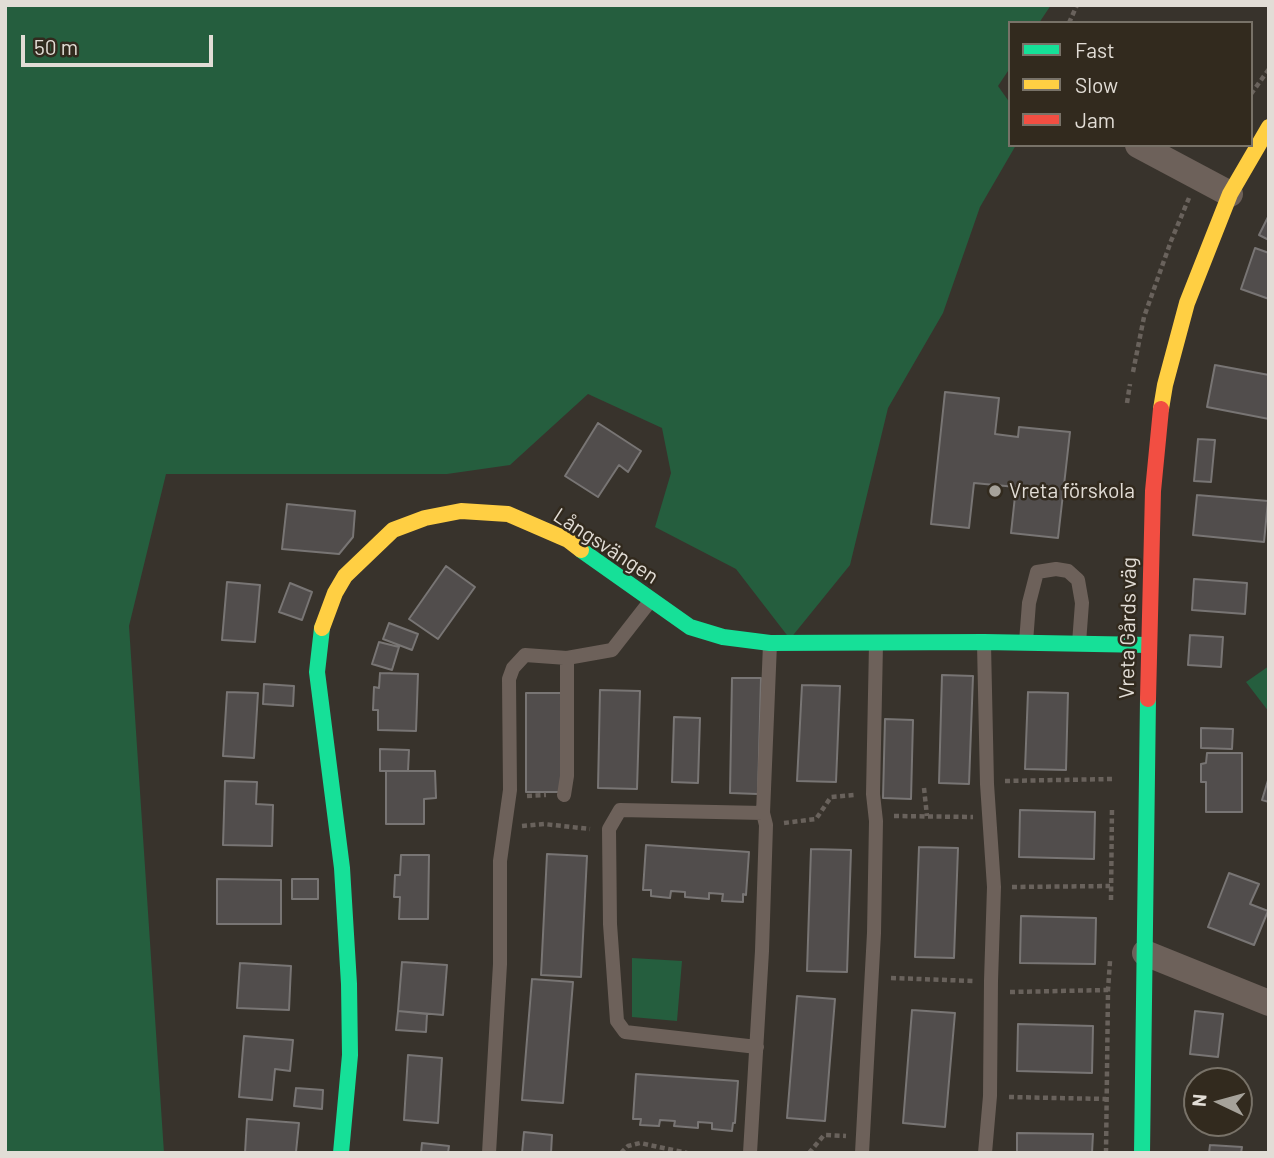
<!DOCTYPE html>
<meta charset="utf-8">
<style>
body{margin:0}
#map{position:relative;width:1274px;height:1158px;overflow:hidden;background:#38332c;font-family:Barlow,sans-serif}
canvas{display:block}
.frame{position:absolute;inset:0;border:7px solid #e2ddd6;pointer-events:none}
.legend{position:absolute;left:1008px;top:21px;width:245px;height:126px;box-sizing:border-box;background:#322a1e;border:2px solid #787268;margin:0;padding:9px 12px;list-style:none;font-size:21px;color:#e2ddd6}
.legend li{display:flex;align-items:center;gap:14px;height:35px}
.legend b{width:35px;border:2px solid #787268}
.north{position:absolute;left:1183px;top:1067px;width:70px;height:70px;box-sizing:border-box;background:#322a1e;border:2px solid #787268;border-radius:50%;rotate:275deg;font-size:19px;font-weight:700;line-height:28px;text-align:center;color:#e2ddd6}
.north::after{content:'';display:block;margin:auto;width:24px;height:32px;background:#a6a29a;clip-path:polygon(50% 0,100% 100%,50% 72%,0 100%)}
.scale{position:absolute;left:21px;top:35px;width:192px;height:32px;box-sizing:border-box;border:4px solid #e2ddd6;border-top:0;padding-left:9px;font-size:21px;line-height:24px;white-space:nowrap;color:#e2ddd6;-webkit-text-stroke:5px #322a1e;paint-order:stroke}
</style>
<div id="map">
<canvas width="1274" height="1158"></canvas>
<div class="frame"></div>
<ul class="legend">
<li><b style="height:9px;background:#16e098"></b>Fast</li>
<li><b style="height:9px;background:#ffcf43"></b>Slow</li>
<li><b style="height:9px;background:#f24e42"></b>Jam</li>
</ul>
<div class="north">N</div>
<div class="scale">50 m</div>
</div>
<script>
const ctx = document.querySelector('canvas').getContext('2d');
ctx.lineJoin = 'round';
function fill(path, color) { ctx.fillStyle = color; ctx.fill(path, 'evenodd'); }
const shape = rows => new Path2D(rows.map(r => 'M' + r).join(''));
function strokePath(path, color, width, dash) { ctx.strokeStyle = color; ctx.lineWidth = width; ctx.lineCap = dash ? 'butt' : 'round'; ctx.setLineDash(dash || []); ctx.stroke(path); }
function write(font, color, halo, rows, align = 'center') {
  ctx.font = font + ' Barlow,sans-serif'; ctx.lineWidth = 5; ctx.setLineDash([]); ctx.textBaseline = 'middle'; ctx.strokeStyle = halo; ctx.fillStyle = color; for (const [text, x, y, turn = 0] of rows) {
    ctx.save(); ctx.translate(x, y); ctx.rotate((+turn || 0) * Math.PI / 180); ctx.textAlign = isNaN(turn) ? turn : align; if (halo) ctx.strokeText(text, 0, 0); ctx.fillText(text, 0, 0); ctx.restore();
  }
}
fill(shape([
 [5,5,1051,5,1039,23,1010,23,1010,68,998,86,1010,103,1010,145,1016,145,980,207,943,313,888,408,850,565,790,639,736,569,655,527,671,473,662,428,588,394,510,465,447,474,166,474,129,626,164,1153,5,1153],
 [1269,666,1269,712,1246,682],
 [632,958,682,961,677,1021,632,1017]
]), '#255e3e');
const building = shape([
 [1269,215,1269,240,1259,235,1269,215],
 [1255,248,1269,253,1269,299,1241,289,1255,248],
 [1215,365,1269,375,1269,419,1207,407,1215,365],
 [945,392,999,398,995,434,1018,437,1019,427,1070,432,1058,538,1011,533,1016,487,974,483,969,528,931,524,945,392],
 [598,423,641,451,628,472,619,465,598,497,565,476,598,423],
 [1198,439,1215,440,1211,482,1194,481,1198,439],
 [1197,495,1268,501,1264,542,1193,535,1197,495],
 [287,504,355,511,353,537,339,554,282,549,287,504],
 [446,566,475,587,438,639,409,619,446,566],
 [1194,579,1247,583,1245,614,1192,610,1194,579],
 [227,582,260,585,255,642,222,640,227,582],
 [290,583,312,592,302,620,279,612,290,583],
 [389,623,418,634,412,650,383,639,389,623],
 [1190,635,1223,637,1221,667,1188,665,1190,635],
 [379,642,399,647,392,670,372,664,379,642],
 [380,673,418,674,416,731,378,730,378,710,373,710,374,687,379,688,380,673],
 [942,675,973,676,969,784,939,783,942,675],
 [732,678,761,678,758,794,730,793,732,678],
 [264,684,294,686,293,706,263,704,264,684],
 [802,685,840,686,836,782,797,781,802,685],
 [600,690,640,691,637,789,598,788,600,690],
 [227,692,258,693,254,758,223,756,227,692],
 [1028,692,1068,693,1066,770,1025,769,1028,692],
 [526,693,561,693,561,792,526,792,526,693],
 [674,717,700,718,698,783,672,782,674,717],
 [885,719,913,720,911,799,883,798,885,719],
 [1201,728,1233,729,1232,749,1201,748,1201,728],
 [380,749,409,750,408,771,380,771,380,749],
 [1207,753,1242,753,1242,812,1206,812,1206,782,1201,782,1201,764,1206,763,1207,753],
 [386,771,435,771,436,798,424,799,424,824,386,824,386,771],
 [1269,777,1269,802,1262,800,1269,777],
 [225,781,257,782,256,804,273,805,272,846,223,845,225,781],
 [1020,810,1095,812,1094,859,1019,857,1020,810],
 [646,845,749,852,746,895,743,894,743,902,722,901,723,894,709,893,709,899,685,897,685,892,671,891,670,898,651,896,651,890,643,890,646,845],
 [919,847,958,848,954,958,915,957,919,847],
 [811,849,851,850,847,972,807,971,811,849],
 [547,854,587,856,581,977,541,975,547,854],
 [401,855,429,855,428,919,399,919,400,897,394,897,395,875,400,875,401,855],
 [1229,873,1259,884,1250,904,1268,911,1254,945,1208,927,1229,873],
 [217,879,281,880,281,924,217,924,217,879],
 [292,879,318,879,318,899,292,899,292,879],
 [1021,916,1096,918,1095,964,1020,963,1021,916],
 [402,962,447,965,443,1015,398,1011,402,962],
 [240,963,291,966,289,1010,237,1008,240,963],
 [532,979,573,982,563,1103,522,1100,532,979],
 [797,996,835,999,825,1121,787,1118,797,996],
 [912,1010,955,1013,945,1127,903,1123,912,1010],
 [398,1011,427,1014,426,1032,396,1030,398,1011],
 [1195,1011,1223,1014,1218,1057,1190,1054,1195,1011],
 [1018,1024,1093,1026,1092,1073,1017,1071,1018,1024],
 [244,1036,293,1040,290,1071,275,1069,272,1100,239,1097,244,1036],
 [408,1055,442,1058,438,1123,404,1120,408,1055],
 [636,1074,738,1081,735,1123,733,1123,732,1131,712,1129,712,1123,698,1122,698,1128,674,1126,675,1121,660,1120,659,1126,640,1125,641,1119,633,1119,636,1074],
 [296,1088,323,1090,322,1109,294,1106,296,1088],
 [247,1119,299,1123,296,1152,245,1153,247,1119],
 [524,1132,552,1135,551,1153,522,1153,524,1132],
 [1017,1133,1093,1134,1092,1153,1017,1153,1017,1133],
 [422,1143,449,1146,448,1153,421,1153,422,1143],
 [1210,1145,1242,1147,1241,1153,1209,1153,1210,1145]
]);
fill(building, '#514d4c');
strokePath(building, '#787574', 2);
strokePath(shape([
 [1069,23,1077,5],
 [1251,94,1269,69],
 [1133,372,1144,317,1171,241,1189,198],
 [1127,403,1130,384],
 [1005,781,1113,779],
 [924,788,927,816],
 [527,796,546,795],
 [894,816,973,817],
 [784,823,816,819,831,797,854,795],
 [522,826,544,824,590,829],
 [1012,887,1110,886],
 [1111,900,1112,807],
 [891,978,973,981],
 [1010,992,1108,990],
 [1009,1097,1106,1099],
 [621,1153,628,1146,640,1143,687,1153],
 [809,1153,824,1135,846,1136],
 [1106,1153,1108,990,1110,961]
]), '#69625c', 4.5, [5, 3.5]);
strokePath(shape([
 [1026,642,1029,603,1037,572,1056,569,1068,571,1078,580,1082,603,1079,643],
 [984,644,987,784,994,887,991,981,990,1096,985,1153],
 [564,795,567,776,567,658],
 [757,1047,625,1032,617,1021,610,924,609,829,620,810,763,813],
 [489,1153,500,964,500,861,510,790,509,679,513,668,525,655,567,658,612,650,651,600],
 [750,1153,762,951,766,825,763,813,770,644],
 [862,1153,874,933,876,821,873,794,876,644]
]), '#6d615a', 14);
strokePath(shape([
 [1138,145,1230,194],
 [1145,953,1269,1003]
]), '#6d615a', 26);
strokePath(shape([
 [581,550,690,627,723,637,770,643,984,642,1149,645],
 [322,628,317,672,342,868,349,984,350,1055,341,1153],
 [1142,1153,1148,699]
]), '#16e098', 16);
strokePath(shape([
 [1161,409,1165,385,1187,303,1230,194,1269,127],
 [322,628,335,593,345,576,393,530,425,518,461,511,508,514,568,540,581,550]
]), '#ffcf43', 16);
strokePath(shape([
 [1148,699,1153,491,1161,409]
]), '#f24e42', 16);
for (const [x, y, r, color] of [
 [995,491,7,"#a6a29a"]
]) { const dot = new Path2D(); dot.arc(x, y, r, 0, 2 * Math.PI); ctx.fillStyle = color; ctx.fill(dot); strokePath(dot, '#322a1e', 2.5); }
write('21px', '#e2ddd6', '#322a1e', [
 ["Vreta förskola",1009,491]
], 'left');
write('21px', '#e2ddd6', '#322a1e', [
 ["Långsvängen",606,546,33],
 ["Vreta Gårds väg",1128,628,-89]
]);
</script>
